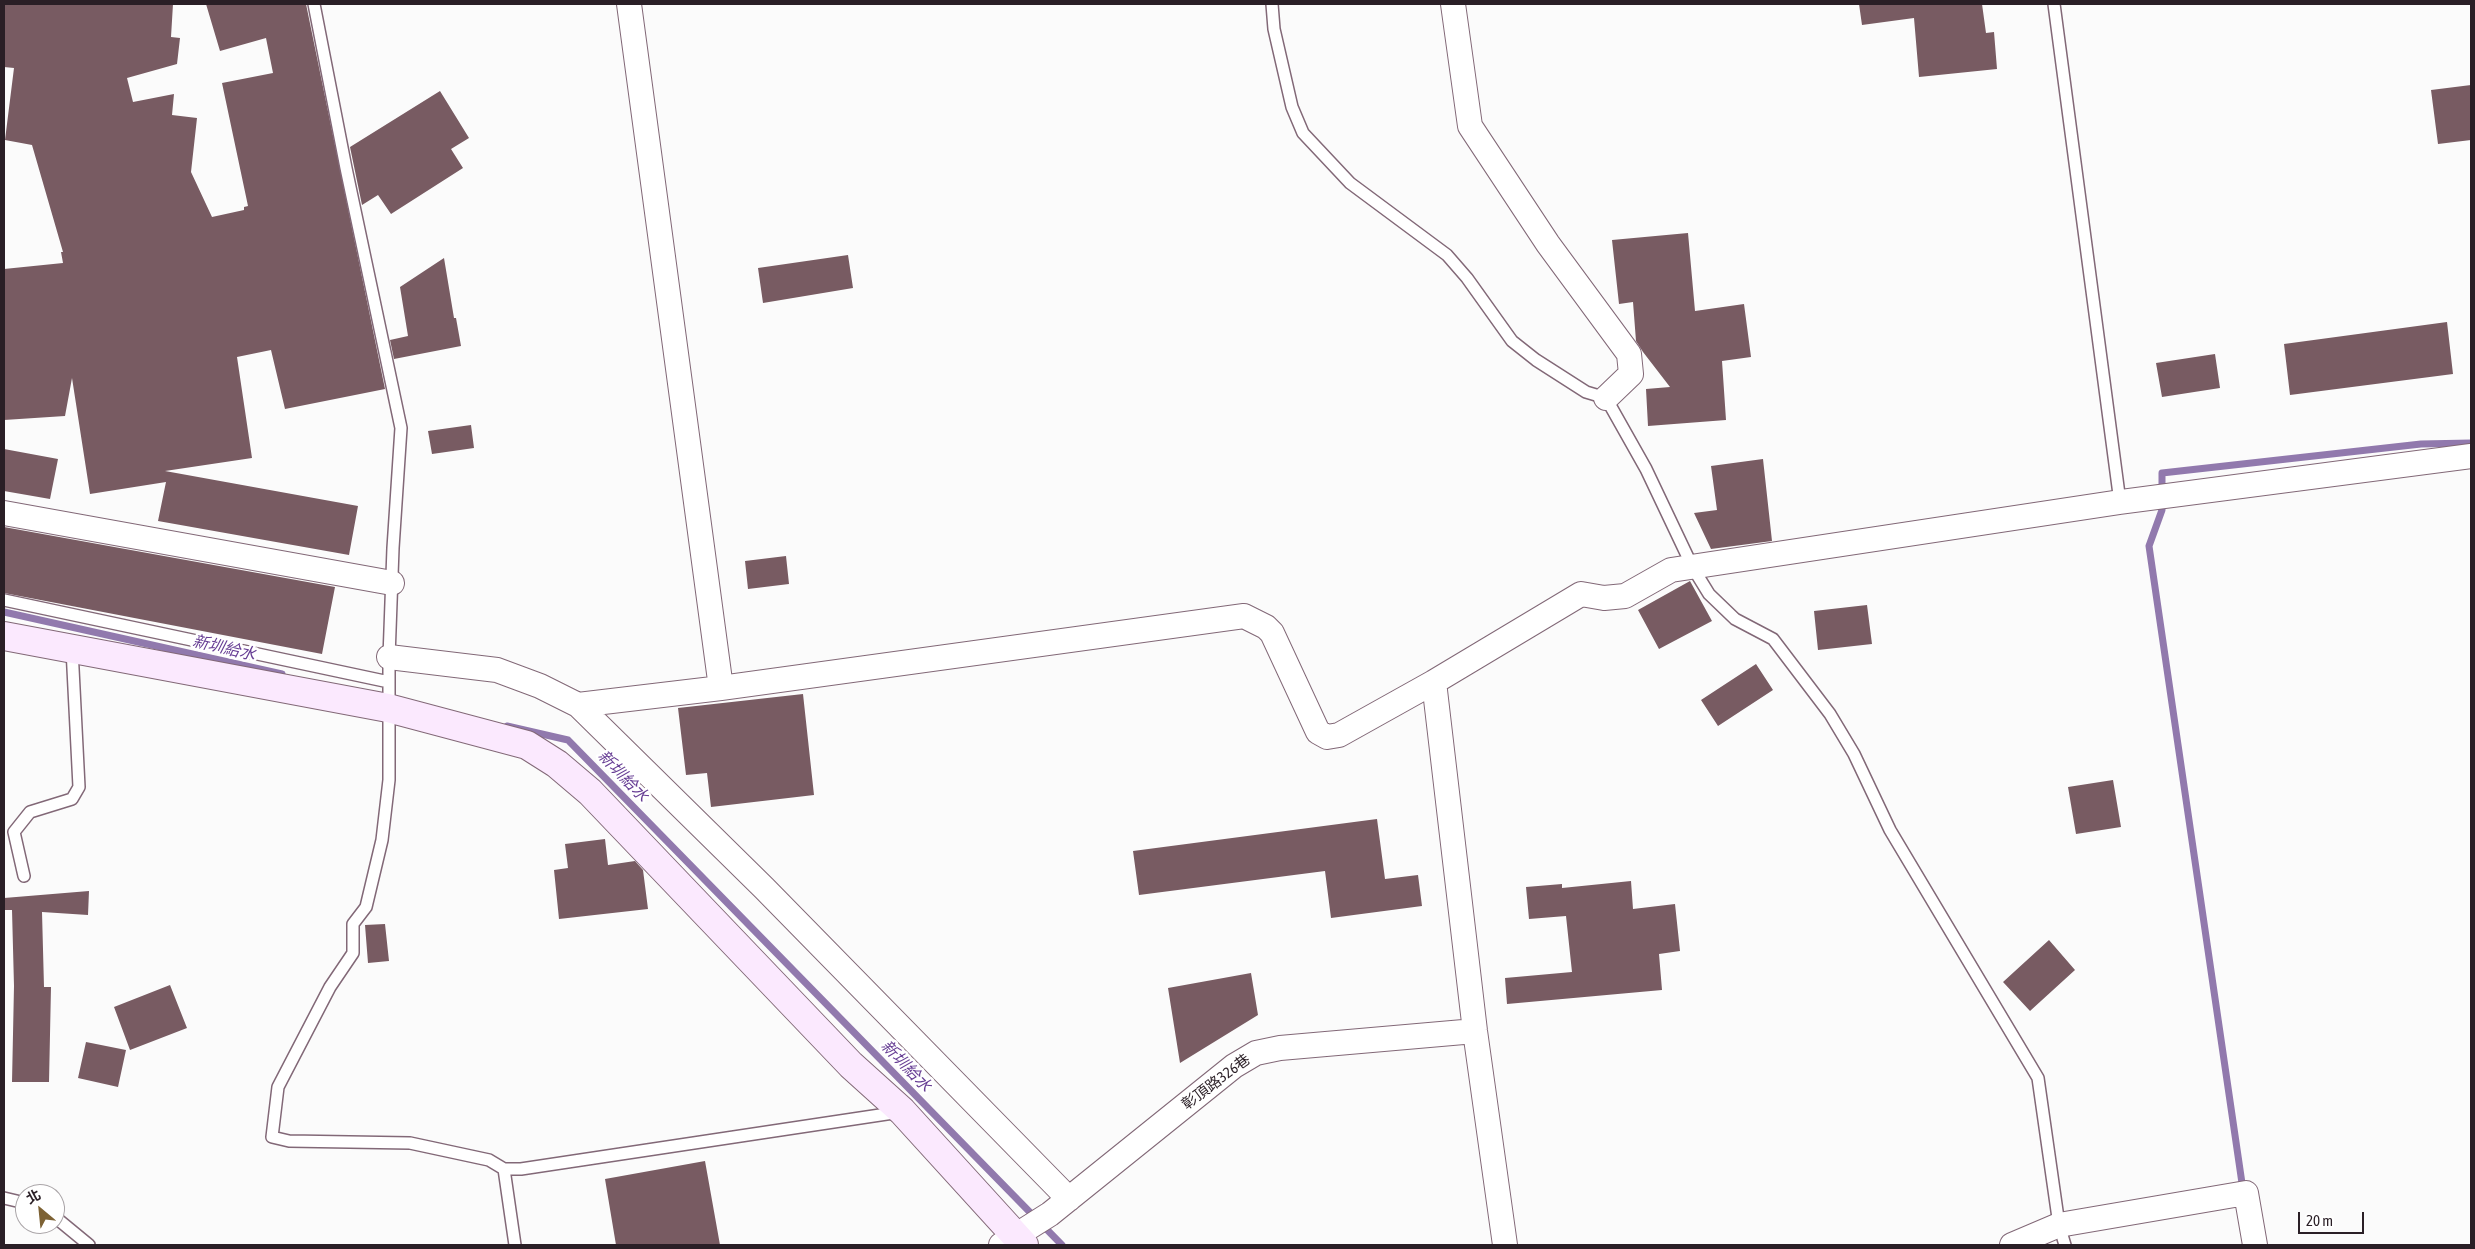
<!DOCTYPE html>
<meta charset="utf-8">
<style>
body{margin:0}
#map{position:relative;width:2475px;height:1249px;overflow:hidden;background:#fbfbfb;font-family:"Asap Condensed","Noto Sans TC",sans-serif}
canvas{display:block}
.frame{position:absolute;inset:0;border:5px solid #2a1f26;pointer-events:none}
.north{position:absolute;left:15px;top:1184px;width:50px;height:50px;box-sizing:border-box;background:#fff;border:1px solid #aaa5a8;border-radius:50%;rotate:332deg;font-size:14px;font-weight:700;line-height:20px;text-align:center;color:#2a1f26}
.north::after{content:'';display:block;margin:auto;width:18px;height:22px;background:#7d6234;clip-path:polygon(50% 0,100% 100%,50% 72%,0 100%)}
.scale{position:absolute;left:2298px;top:1212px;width:66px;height:22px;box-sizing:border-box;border:2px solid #2a1f26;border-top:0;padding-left:6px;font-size:15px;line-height:18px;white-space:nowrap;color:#2a1f26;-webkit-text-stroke:4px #fff;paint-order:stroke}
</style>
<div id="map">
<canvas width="2475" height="1249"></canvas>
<div class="frame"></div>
<div class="north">北</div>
<div class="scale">20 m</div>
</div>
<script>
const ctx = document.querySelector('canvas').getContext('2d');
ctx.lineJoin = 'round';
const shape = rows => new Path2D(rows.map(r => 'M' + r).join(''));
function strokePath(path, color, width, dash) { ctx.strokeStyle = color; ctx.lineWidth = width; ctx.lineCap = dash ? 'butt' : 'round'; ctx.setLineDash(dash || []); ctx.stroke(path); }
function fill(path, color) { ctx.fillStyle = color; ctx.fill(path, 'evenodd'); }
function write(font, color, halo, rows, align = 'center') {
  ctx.font = font + ' "Asap Condensed","Noto Sans TC",sans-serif'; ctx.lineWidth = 5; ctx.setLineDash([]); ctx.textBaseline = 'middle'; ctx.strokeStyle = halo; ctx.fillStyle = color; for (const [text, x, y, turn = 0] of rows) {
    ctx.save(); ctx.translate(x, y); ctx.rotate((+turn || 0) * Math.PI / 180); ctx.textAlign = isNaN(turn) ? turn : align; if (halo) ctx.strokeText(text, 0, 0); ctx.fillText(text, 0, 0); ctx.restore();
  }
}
strokePath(shape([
 [4,612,282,674],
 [507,726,568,740,1062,1245],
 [2243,1190,2149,546,2162,510,2162,473,2421,444,2471,443]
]), '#9179ad', 7);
fill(shape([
 [4,4,173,4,171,37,180,38,177,64,127,78,133,102,174,94,172,115,197,118,191,172,212,217,244,210,244,207,248,206,222,83,273,73,266,38,220,51,206,4,306,4,385,389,285,409,271,350,237,357,252,458,165,471,358,506,349,555,158,521,166,482,90,494,72,378,65,416,4,420,4,269,63,263,61,252,63,252,32,145,5,140,14,68,4,67],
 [1859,4,1982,4,1986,33,1994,32,1997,69,1919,77,1914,18,1862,25],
 [2471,85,2471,140,2438,144,2431,90],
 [440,91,469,138,451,149,463,168,391,214,378,195,362,205,350,147],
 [1688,233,1695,311,1744,304,1751,357,1722,361,1726,420,1648,426,1646,389,1670,387,1643,352,1636,341,1633,302,1619,304,1612,240],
 [848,255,853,288,763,303,758,268],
 [444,258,454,318,456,318,461,346,394,359,390,340,408,336,400,287],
 [2447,322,2453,374,2290,395,2284,344],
 [2215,354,2220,388,2162,397,2156,363],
 [471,425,474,448,432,454,428,431],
 [4,449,58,459,50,499,4,491],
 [1763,459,1772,541,1711,549,1694,513,1717,510,1711,466],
 [4,527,335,587,322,654,4,593],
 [786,556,789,584,748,589,745,561],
 [1690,581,1712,621,1659,649,1638,610],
 [1867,605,1872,644,1818,650,1814,611],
 [1756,664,1773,690,1718,726,1701,700],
 [803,694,814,795,711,807,707,773,686,775,678,708],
 [2113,780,2121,827,2076,834,2068,787],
 [1377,819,1385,879,1418,875,1422,906,1331,918,1325,871,1139,895,1133,851],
 [605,839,608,865,635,861,643,870,648,909,559,919,554,870,568,868,565,844],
 [1631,881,1633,909,1675,904,1680,951,1659,954,1662,990,1507,1004,1505,978,1572,972,1566,916,1529,919,1526,887,1562,884,1562,888],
 [89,891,88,915,42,912,44,987,51,987,49,1082,12,1082,14,986,12,910,4,910,4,898],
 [385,924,389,961,368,963,365,925],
 [2049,940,2075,970,2030,1011,2003,982],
 [1251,973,1258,1015,1180,1063,1168,988],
 [170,985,187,1028,130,1050,114,1007],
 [86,1042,126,1050,118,1087,78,1078],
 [705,1161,720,1245,616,1245,605,1179]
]), '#785b62');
const lane = shape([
 [314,4,346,168,401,428,393,548,389,657,389,780,382,840,366,907,353,924,353,953,330,987,278,1087,272,1137,289,1141,410,1143,489,1160,504,1169,521,1169,900,1112],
 [1272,4,1274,29,1292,107,1303,133,1350,183,1447,255,1467,278,1512,341,1536,360,1586,392,1606,398,1646,469,1693,568,1709,594,1735,619,1773,639,1830,714,1854,754,1890,830,2038,1078,2059,1225,2065,1245],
 [2054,4,2120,502],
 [4,600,389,682],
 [24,876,14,832,30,812,72,799,79,787,72,649],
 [504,1169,515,1245],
 [4,1198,25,1203],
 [55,1217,89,1245]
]);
const street = shape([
 [629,4,721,688],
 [1453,4,1470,126,1548,244,1629,354,1631,374,1606,398],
 [4,513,392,583],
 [389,657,497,670,540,686,578,705,721,688,1244,616,1266,627,1272,633,1318,732,1327,737,1339,735,1434,682],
 [578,705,764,888,1069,1199],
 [1001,1245,1050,1214,1234,1066,1256,1053,1280,1048,1475,1031],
 [1505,1245,1475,1031,1434,682,1581,594,1604,598,1625,596,1671,570,2120,502,2471,456],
 [2012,1245,2059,1225,2246,1193,2255,1245]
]);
const secondary = shape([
 [4,636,388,708,527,745,557,764,590,792,851,1065,902,1111,1024,1245]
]);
strokePath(lane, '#826877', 14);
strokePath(street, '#826877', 26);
strokePath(secondary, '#826877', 30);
strokePath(lane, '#fff', 11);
strokePath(street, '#fff', 24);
strokePath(secondary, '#fbe9fe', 28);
write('15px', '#2a1f26', '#fff', [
 ["彰頂路326巷",1216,1082,-37]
]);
write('italic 16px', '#673e94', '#fff', [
 ["新圳給水",224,648,13],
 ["新圳給水",623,776,46],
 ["新圳給水",906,1066,46]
]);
</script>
